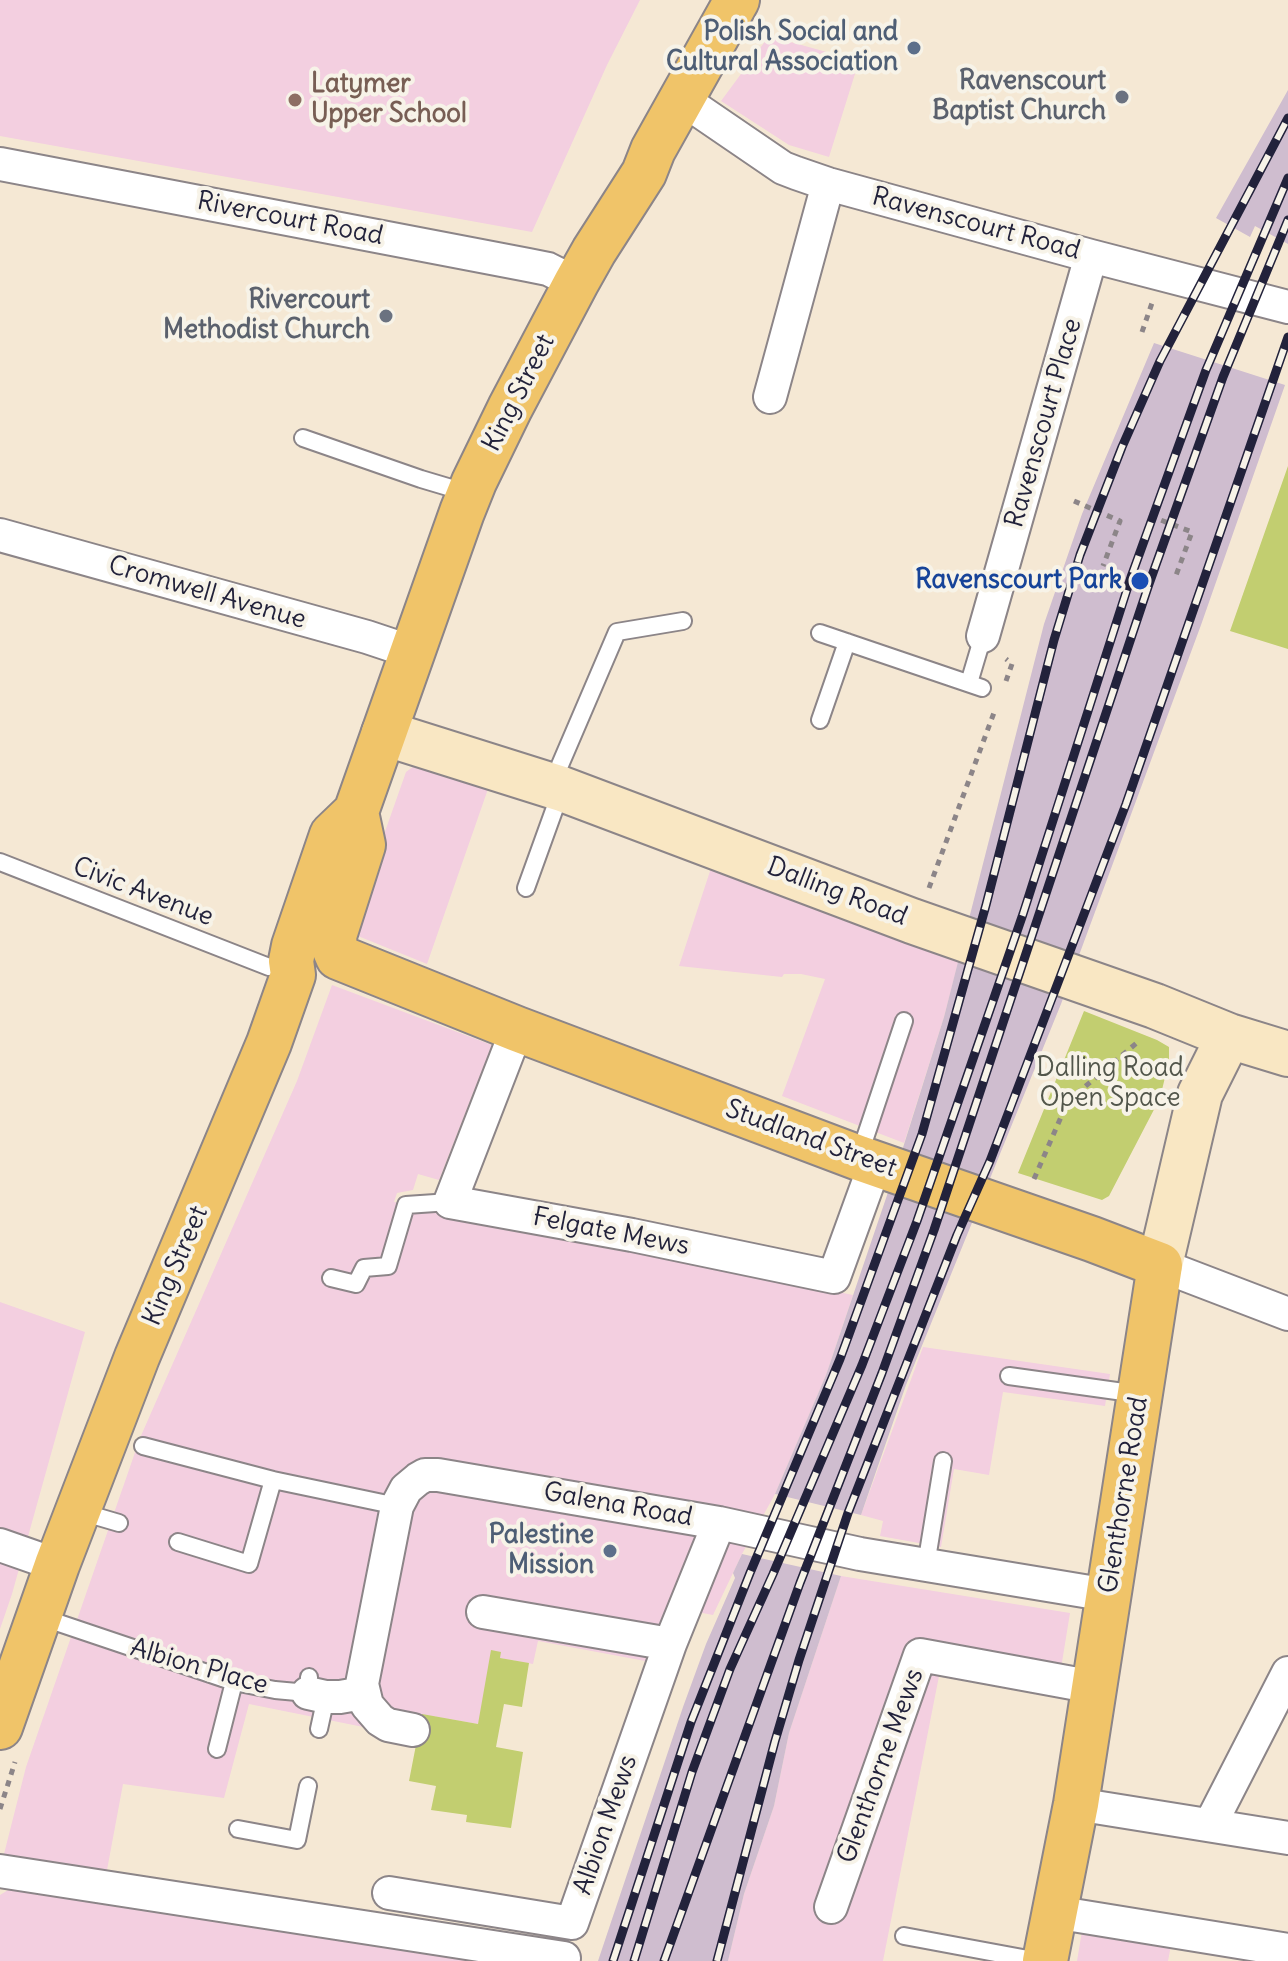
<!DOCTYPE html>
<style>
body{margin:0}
canvas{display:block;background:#f5e8d4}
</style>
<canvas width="1288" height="1961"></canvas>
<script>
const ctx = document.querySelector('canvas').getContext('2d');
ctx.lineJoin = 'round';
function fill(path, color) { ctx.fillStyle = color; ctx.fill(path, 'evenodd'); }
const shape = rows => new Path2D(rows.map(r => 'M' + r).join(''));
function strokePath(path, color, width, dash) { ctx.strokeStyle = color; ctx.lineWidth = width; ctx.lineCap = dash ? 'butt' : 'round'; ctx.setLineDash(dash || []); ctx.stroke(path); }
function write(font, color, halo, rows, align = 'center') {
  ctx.font = font + ' Delius,sans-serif'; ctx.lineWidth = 8; ctx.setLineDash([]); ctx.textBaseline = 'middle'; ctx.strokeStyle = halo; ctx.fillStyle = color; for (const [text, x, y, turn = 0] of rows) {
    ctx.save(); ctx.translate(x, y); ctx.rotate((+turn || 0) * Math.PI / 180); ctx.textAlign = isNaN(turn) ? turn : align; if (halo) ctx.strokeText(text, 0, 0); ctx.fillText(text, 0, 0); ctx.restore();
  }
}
fill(shape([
 [0,0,640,0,607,65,532,232,0,136],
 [769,36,859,61,829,157,789,145,721,101],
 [414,766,488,789,427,964,353,934,351,928,406,772],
 [712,865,959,959,944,1017,904,1143,782,1096,825,979,801,974,784,974,782,977,679,966],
 [332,985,492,1045,439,1180,418,1174,413,1190,397,1193,394,1202,853,1295,826,1375,775,1494,742,1554,713,1615,692,1611,672,1666,538,1641,533,1664,499,1658,478,1724,426,1715,418,1738,249,1704,224,1798,123,1784,107,1870,4,1854,26,1767,140,1438,297,1081],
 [0,1302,85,1332,12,1594,0,1629],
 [923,1347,1110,1374,1105,1406,1003,1392,989,1475,954,1469,941,1547,880,1536,883,1521,861,1515],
 [841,1576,1070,1613,1057,1693,940,1671,883,1961,728,1961,744,1894,774,1806,789,1733],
 [13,1887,490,1961,0,1961,0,1895],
 [1082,1931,1171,1945,1168,1961,1077,1961]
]), '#f3cfe0');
fill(shape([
 [1288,90,1288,244,1255,226,1250,237,1216,218],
 [1154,343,1285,385,1201,625,1061,1004,906,1385,861,1515,775,1494,826,1375,901,1154,944,1017,1044,624,1082,514],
 [742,1554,841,1576,789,1733,774,1806,744,1894,728,1961,598,1961,683,1707,706,1644,735,1578,733,1573]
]), '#cfbdcf');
fill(shape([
 [1288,466,1288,649,1230,631],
 [1084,1011,1157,1040,1169,1047,1169,1061,1160,1098,1109,1196,1102,1200,1018,1173],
 [491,1650,501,1652,500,1658,529,1663,522,1707,504,1704,496,1747,523,1752,511,1828,466,1822,467,1815,431,1810,436,1786,409,1781,422,1714,478,1724]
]), '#c2ce70');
const lane = shape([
 [303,438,421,479,468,493],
 [820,633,982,688],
 [969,683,983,636],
 [820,720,847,642],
 [554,785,560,765,617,632,683,621],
 [0,862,269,967],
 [526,888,561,791],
 [859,1156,904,1021],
 [331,1278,356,1284,364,1268,388,1266,406,1205,450,1202],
 [1009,1376,1138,1394],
 [143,1446,273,1480,397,1506],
 [78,1511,119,1523],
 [178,1542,249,1564,273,1480],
 [926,1565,943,1461],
 [41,1617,234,1682,275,1690,308,1693,309,1677],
 [319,1729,326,1697],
 [217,1749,234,1682],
 [238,1829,297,1840,308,1786],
 [904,1936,1039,1961]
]);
const street = shape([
 [682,99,783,168,796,173,828,184,1091,256,1288,307],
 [0,164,528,265,548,269,576,283],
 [770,397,828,184],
 [0,535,367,637,412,652],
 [983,636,1091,256],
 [517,1029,450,1202,632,1235,834,1277,875,1164],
 [1160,1265,1288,1314],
 [0,1545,57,1565],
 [483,1612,670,1644],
 [308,1693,326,1697,340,1697,363,1693],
 [413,1730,388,1725,380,1720,367,1705,362,1684,397,1506,406,1489,418,1479,425,1475,438,1475,719,1523,860,1554,1108,1595],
 [1076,1804,1288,1838],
 [1210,1825,1288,1673],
 [0,1871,564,1958],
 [389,1893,572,1923,670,1644,719,1523],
 [831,1907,920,1655,1094,1687],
 [1054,1912,1288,1950]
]);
const secondary = shape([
 [384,733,562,789,912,921,1155,1006,1229,1036,1288,1054],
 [1160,1265,1200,1094,1229,1036]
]);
const primary = shape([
 [338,957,517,1029,859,1158,1092,1239,1160,1265,1076,1804,1045,1961],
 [338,957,335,950,334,936,363,845,356,812],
 [0,1727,57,1565,137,1357,269,1043,293,975,291,961,294,946,332,835,356,812,462,512,474,482,510,408,576,283,594,251,644,173,653,150,737,0]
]);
strokePath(lane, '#8c8588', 20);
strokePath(street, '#8c8588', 36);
strokePath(secondary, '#8c8588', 48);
strokePath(primary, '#8c8588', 48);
strokePath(shape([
 [1142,332,1152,303],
 [1074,501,1120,521,1103,566],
 [1150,516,1192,532,1175,578],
 [1006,681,1012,664,1006,659],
 [929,888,995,710],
 [1034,1179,1068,1101,1139,1041],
 [0,1809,15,1762]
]), '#8c8588', 5, [6, 6]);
strokePath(lane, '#fff', 16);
strokePath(street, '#fff', 32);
strokePath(secondary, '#f9e7c3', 44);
strokePath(primary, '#f0c469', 44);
const rail = shape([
 [613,1961,691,1722,750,1573,840,1359,922,1134,986,905,1054,640,1080,555,1122,447,1160,361,1288,118],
 [634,1961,692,1772,730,1669,773,1574,862,1365,917,1221,1023,914,1131,577,1206,370,1288,178],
 [664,1961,800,1583,882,1373,934,1230,1149,584,1223,377,1288,220],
 [717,1961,775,1741,799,1660,848,1513,957,1235,990,1161,1126,804,1288,337]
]);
strokePath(rail, '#22223b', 9);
strokePath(rail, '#f7f3e8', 6, [18]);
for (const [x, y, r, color] of [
 [914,48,8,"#5c6f8a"],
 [1122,97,8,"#6b7280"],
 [295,100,8,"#8d6e63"],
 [386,316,8,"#6b7280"],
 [1140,581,10,"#1a4fb4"],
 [610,1551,8,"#5c6f8a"]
]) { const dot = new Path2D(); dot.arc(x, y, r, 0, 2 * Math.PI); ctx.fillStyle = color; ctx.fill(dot); strokePath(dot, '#f7f3e8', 3); }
write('bold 26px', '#4e5e75', '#f7f3e8', [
 ["Polish Social and",898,33],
 ["Cultural Association",898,63],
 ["Palestine",594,1536],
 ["Mission",594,1566]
], 'right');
write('bold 26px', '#5b616d', '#f7f3e8', [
 ["Ravenscourt",1106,82],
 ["Baptist Church",1106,112],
 ["Rivercourt",370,301],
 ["Methodist Church",370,331]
], 'right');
write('bold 26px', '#785e54', '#f7f3e8', [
 ["Latymer",311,85],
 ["Upper School",311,115]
], 'left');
write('26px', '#22223b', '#f7f3e8', [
 ["Rivercourt Road",290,219,11],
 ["Ravenscourt Road",976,224,15],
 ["King Street",519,393,-63],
 ["Ravenscourt Place",1044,423,-74],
 ["Cromwell Avenue",207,593,16],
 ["Civic Avenue",143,892,21],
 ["Dalling Road",837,892,21],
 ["Studland Street",811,1139,20],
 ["Felgate Mews",611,1232,11],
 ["King Street",176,1266,-67],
 ["Glenthorne Road",1124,1495,-81],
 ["Galena Road",618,1505,10],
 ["Albion Place",199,1667,16],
 ["Glenthorne Mews",881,1766,-70],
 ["Albion Mews",606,1825,-71]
]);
write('bold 26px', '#164399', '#f7f3e8', [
 ["Ravenscourt Park",1122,581]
], 'right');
write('26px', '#52564b', '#f7f3e8', [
 ["Dalling Road",1110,1069],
 ["Open Space",1110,1099]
]);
</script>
